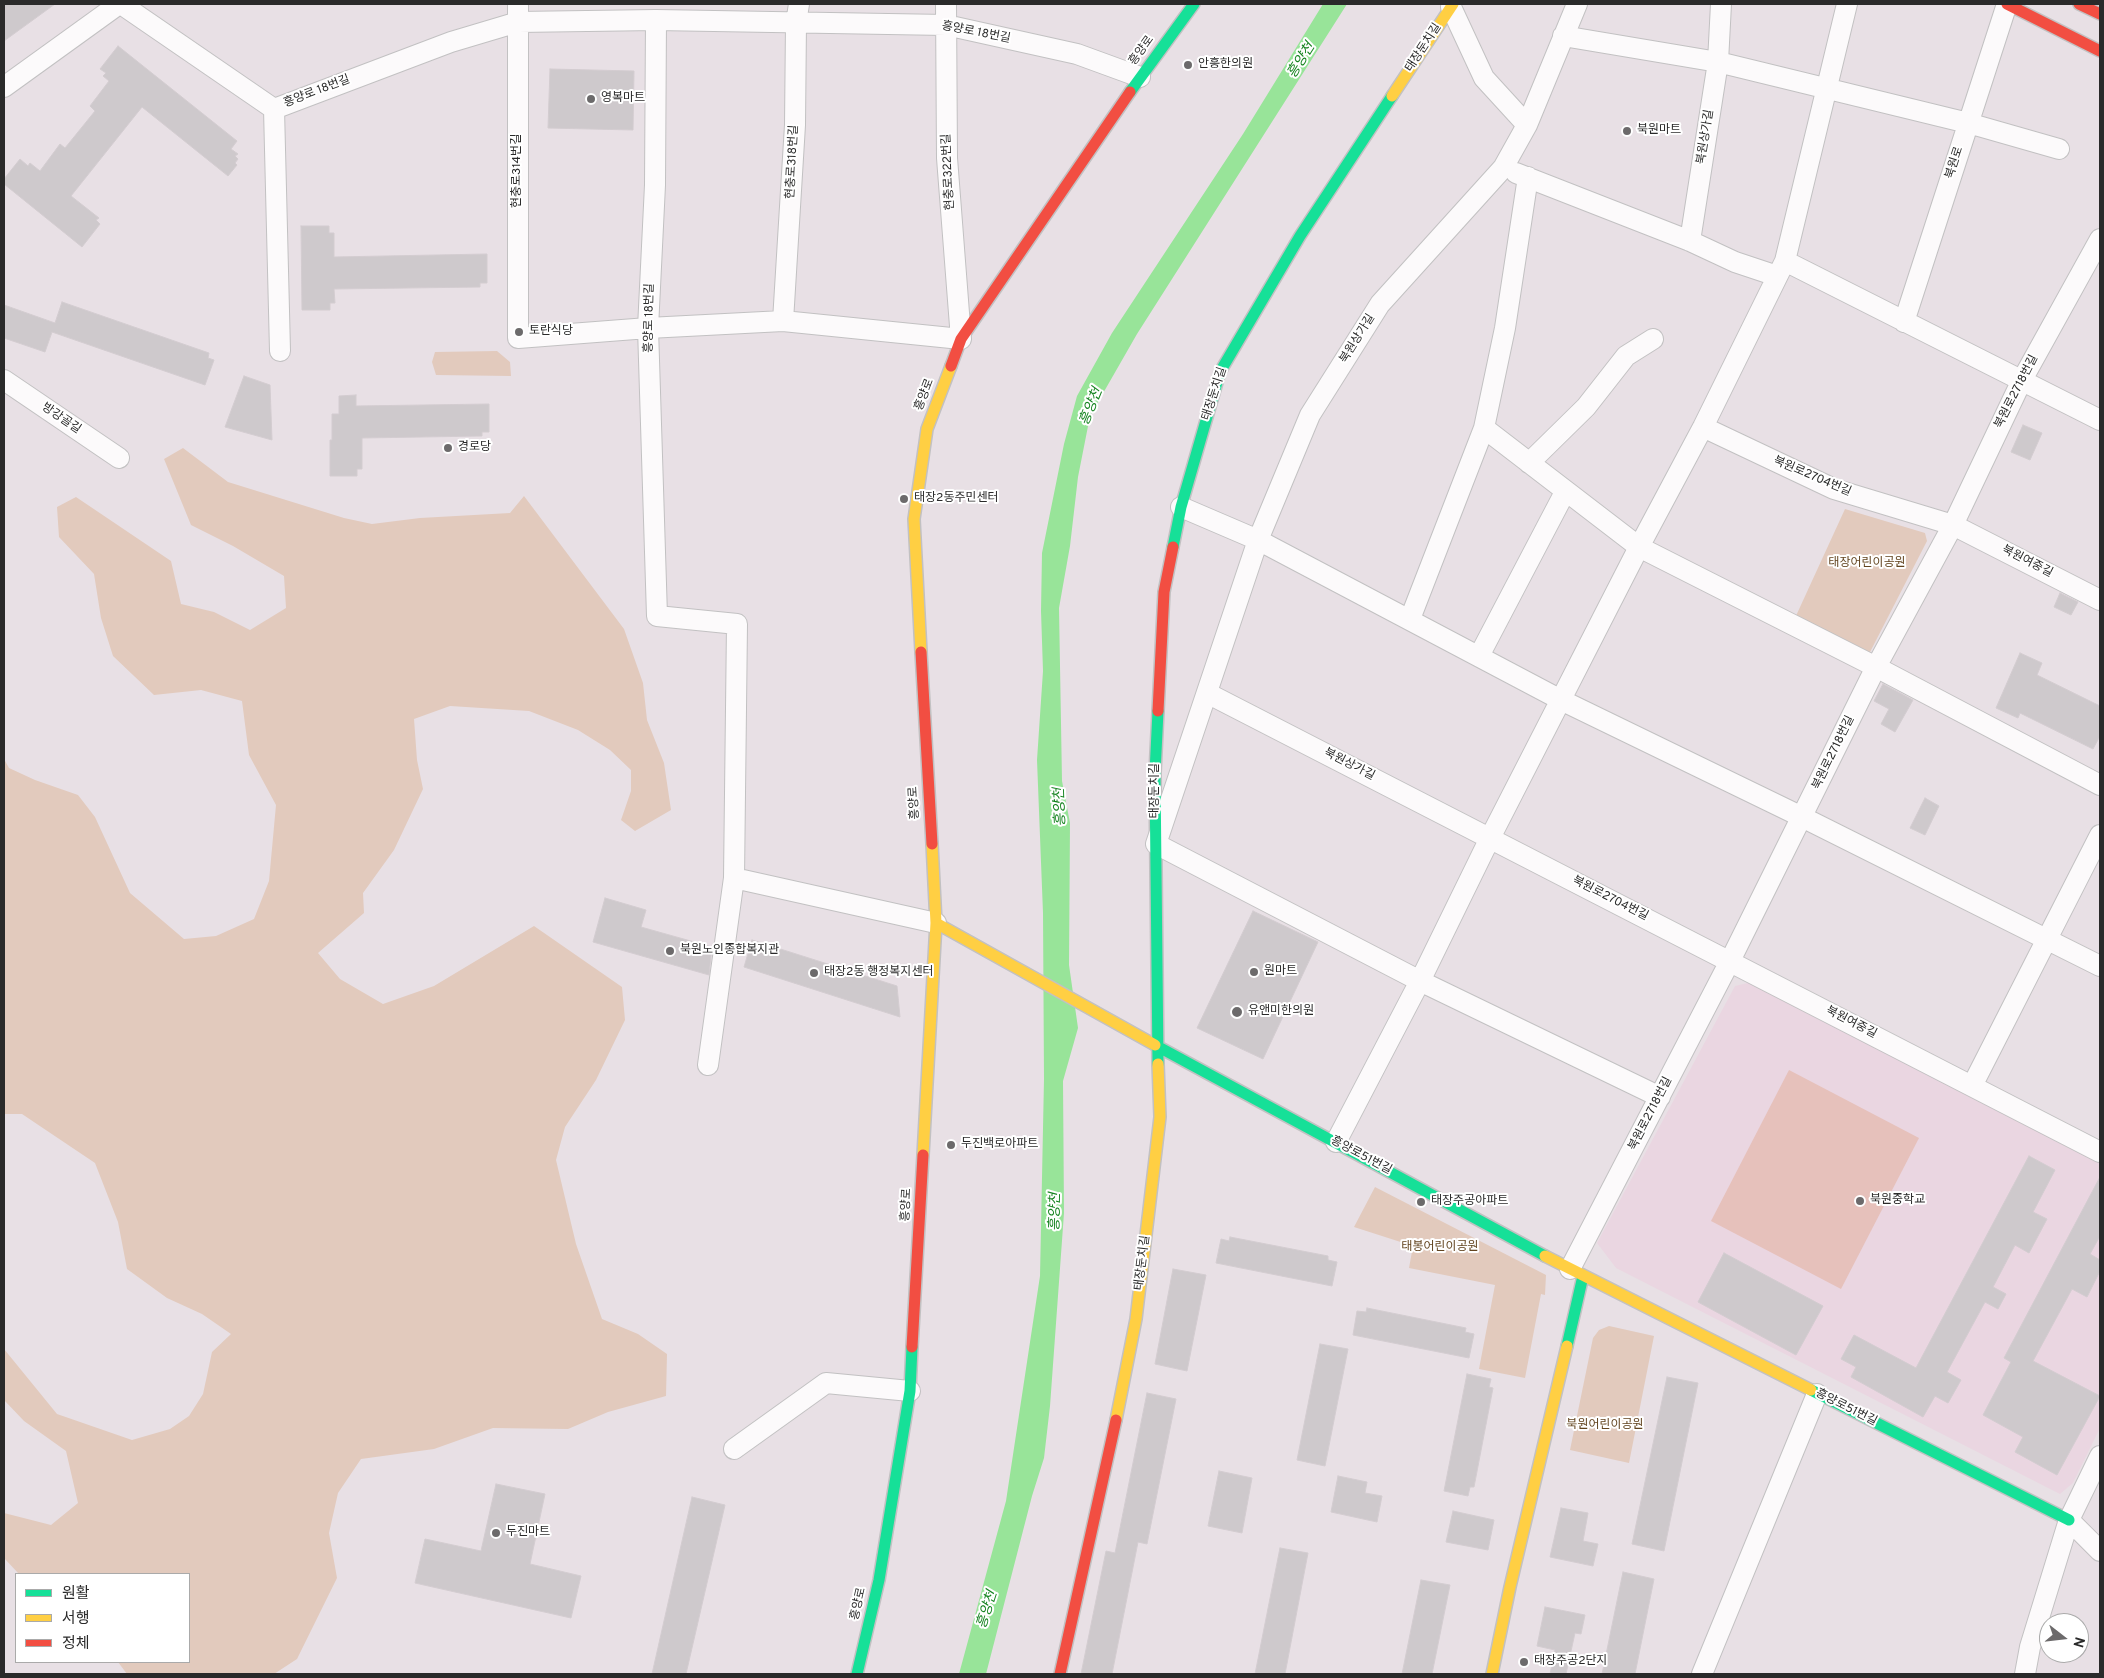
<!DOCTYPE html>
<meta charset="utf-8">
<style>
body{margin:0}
#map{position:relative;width:2104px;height:1678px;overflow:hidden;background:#e8e0e5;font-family:Overpass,"Noto Sans KR",sans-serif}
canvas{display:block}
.frame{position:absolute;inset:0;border:5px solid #2a2a2a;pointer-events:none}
.legend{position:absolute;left:15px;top:1573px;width:175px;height:90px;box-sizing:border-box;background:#fff;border:1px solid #aaa;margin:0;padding:6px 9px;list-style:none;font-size:15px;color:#2a2a2a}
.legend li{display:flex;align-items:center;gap:10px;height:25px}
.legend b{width:25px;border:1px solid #aaa}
.north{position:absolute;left:2039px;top:1613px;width:50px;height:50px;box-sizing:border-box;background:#fff;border:1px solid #aaa;border-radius:50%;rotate:106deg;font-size:14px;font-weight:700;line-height:20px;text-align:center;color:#2a2a2a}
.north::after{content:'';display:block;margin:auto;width:18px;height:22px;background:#6c6a6b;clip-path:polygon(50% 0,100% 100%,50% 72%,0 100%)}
</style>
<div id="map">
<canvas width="2104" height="1678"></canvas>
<div class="frame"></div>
<ul class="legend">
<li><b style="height:6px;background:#16e098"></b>원활</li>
<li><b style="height:6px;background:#ffcf43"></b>서행</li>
<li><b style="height:6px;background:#f24e42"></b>정체</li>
</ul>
<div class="north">N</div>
</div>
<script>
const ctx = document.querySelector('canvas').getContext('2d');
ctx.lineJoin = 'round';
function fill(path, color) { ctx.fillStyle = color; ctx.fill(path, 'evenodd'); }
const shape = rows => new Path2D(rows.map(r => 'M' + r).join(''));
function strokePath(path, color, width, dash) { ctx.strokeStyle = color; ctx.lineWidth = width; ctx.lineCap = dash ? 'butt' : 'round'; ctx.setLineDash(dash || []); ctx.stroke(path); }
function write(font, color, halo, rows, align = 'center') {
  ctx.font = font + ' Overpass,"Noto Sans KR",sans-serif'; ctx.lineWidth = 4; ctx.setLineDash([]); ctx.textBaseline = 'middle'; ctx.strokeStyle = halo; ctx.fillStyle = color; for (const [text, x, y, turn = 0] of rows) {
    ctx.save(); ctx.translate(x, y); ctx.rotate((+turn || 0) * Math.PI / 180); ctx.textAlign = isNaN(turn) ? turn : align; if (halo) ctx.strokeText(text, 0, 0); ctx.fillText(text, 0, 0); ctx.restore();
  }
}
fill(shape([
 [1752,982,2100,1159,2100,1428,2073,1483,2060,1494,1616,1268,1597,1243,1735,986]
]), '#ead6e1');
fill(shape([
 [497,351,510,362,511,376,436,375,432,362,435,352],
 [183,448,228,482,344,518,372,524,420,518,510,513,524,496,624,629,643,683,647,720,664,763,671,810,635,831,621,820,631,791,631,770,610,750,578,730,529,711,450,706,414,719,417,760,423,789,394,850,363,893,364,913,318,953,340,979,383,1004,434,986,534,926,622,987,625,1020,596,1080,565,1127,556,1160,576,1244,602,1319,638,1334,667,1354,666,1396,608,1412,568,1429,493,1428,434,1449,361,1459,338,1493,329,1533,337,1578,297,1659,274,1674,127,1674,118,1662,189,1662,189,1574,19,1574,4,1558,4,1513,51,1525,78,1503,66,1451,24,1421,4,1400,4,1349,57,1414,132,1440,170,1429,189,1416,203,1394,212,1352,231,1334,202,1314,167,1298,127,1269,118,1222,95,1163,22,1114,4,1114,4,759,9,768,35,780,78,795,95,817,130,893,184,939,216,936,254,919,269,881,276,805,249,755,242,701,201,690,154,695,113,656,101,618,94,574,59,537,57,507,76,497,171,561,181,604,214,612,250,630,286,608,284,576,233,546,191,525,164,459],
 [1845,509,1925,533,1927,541,1869,654,1795,618],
 [1375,1187,1546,1275,1545,1295,1541,1294,1525,1378,1479,1369,1495,1285,1409,1268,1413,1246,1354,1227],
 [1609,1326,1654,1336,1629,1463,1570,1450,1593,1338,1599,1330]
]), '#e2cabd');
fill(shape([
 [1789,1070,1919,1138,1841,1289,1711,1221]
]), '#e6c1bb');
fill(shape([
 [1323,4,1347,4,1137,334,1090,416,1078,477,1070,546,1059,608,1062,781,1070,823,1069,965,1078,1028,1063,1081,1064,1213,1050,1406,1044,1458,1032,1496,986,1674,959,1674,1006,1501,1040,1276,1044,1079,1043,913,1037,760,1043,671,1041,611,1042,553,1064,444,1077,396,1112,333,1243,134]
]), '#98e499');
const building = shape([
 [4,4,55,4,4,41,4,4],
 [118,46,237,141,231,149,238,154,235,156,238,159,235,163,237,165,228,176,142,107,71,196,99,218,96,220,100,224,82,247,4,184,4,179,20,159,28,166,30,163,40,171,60,144,65,148,95,111,90,106,109,81,103,76,106,73,100,69,118,46],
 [550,69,634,71,633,130,548,128,550,69],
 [301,226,329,226,329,233,334,233,334,257,487,254,487,283,480,283,480,287,334,289,335,303,330,303,330,310,302,310,301,226],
 [62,302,209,353,208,358,214,360,205,385,52,332,45,352,4,338,4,305,55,323,62,302],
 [244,376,270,385,272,440,225,427,244,376],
 [356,395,356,406,489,404,489,432,482,432,482,436,362,438,362,469,357,469,357,476,330,476,330,440,332,440,332,414,339,414,339,396,356,395],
 [2023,425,2042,433,2030,460,2011,452,2023,425],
 [2060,593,2078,602,2071,615,2054,607,2060,593],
 [2020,653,2042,663,2037,675,2100,706,2100,736,2093,749,2020,713,2018,718,1996,708,2020,653],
 [1883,684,1913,700,1895,732,1881,724,1889,709,1874,701,1883,684],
 [1925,798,1939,806,1925,835,1910,828,1925,798],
 [605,898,646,910,641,927,712,947,709,975,593,942,605,898],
 [1253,911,1318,942,1263,1059,1197,1028,1253,911],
 [752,940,897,986,900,1017,744,967,752,940],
 [2029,1156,2055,1170,2033,1212,2047,1219,2029,1253,2015,1245,1993,1287,2006,1294,1998,1309,1985,1302,1947,1372,1961,1380,1948,1403,1935,1396,1923,1417,1851,1377,1856,1367,1841,1359,1854,1335,1916,1368,2029,1156],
 [2100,1177,2100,1236,2090,1254,2100,1260,2100,1271,2087,1297,2072,1289,2033,1361,2100,1396,2057,1475,2015,1452,2023,1437,1983,1415,2011,1362,2004,1358,2100,1177],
 [1230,1237,1328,1256,1328,1260,1337,1262,1332,1286,1216,1263,1221,1239,1229,1241,1230,1237],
 [1724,1253,1823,1306,1796,1355,1698,1302,1724,1253],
 [1173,1269,1206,1275,1187,1371,1155,1364,1173,1269],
 [1367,1308,1466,1328,1465,1332,1474,1334,1469,1358,1353,1335,1357,1311,1366,1312,1367,1308],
 [1320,1344,1348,1349,1325,1466,1297,1460,1320,1344],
 [1467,1374,1491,1379,1489,1387,1493,1388,1474,1487,1470,1487,1468,1496,1444,1491,1467,1374],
 [1667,1377,1698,1383,1664,1551,1632,1544,1667,1377],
 [1147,1393,1176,1399,1147,1544,1138,1542,1112,1674,1081,1674,1106,1551,1115,1553,1147,1393],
 [1219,1471,1252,1478,1242,1533,1208,1526,1219,1471],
 [1338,1476,1367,1482,1365,1493,1382,1496,1377,1522,1331,1512,1338,1476],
 [496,1484,545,1494,530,1564,581,1576,571,1618,415,1583,425,1539,481,1551,496,1484],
 [692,1497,725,1505,686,1674,652,1674,692,1497],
 [1561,1508,1588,1513,1583,1541,1598,1544,1593,1566,1550,1557,1561,1508],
 [1453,1511,1494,1520,1488,1550,1446,1542,1453,1511],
 [1280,1548,1308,1553,1285,1674,1255,1674,1280,1548],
 [1623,1572,1654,1579,1635,1674,1602,1674,1623,1572],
 [1421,1580,1450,1585,1432,1674,1402,1674,1421,1580],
 [1545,1607,1585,1615,1581,1634,1575,1633,1566,1674,1550,1674,1555,1650,1537,1646,1545,1607]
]);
fill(building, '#cec9cc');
strokePath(building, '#d3ccd0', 1);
const street = shape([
 [121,4,274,109],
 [518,4,518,338,648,328,783,321,961,339,947,158,946,4],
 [1577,4,1527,125,1503,168,1380,304,1310,415,1258,540,1156,844,1420,981,1660,1097],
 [1451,7,1484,78,1527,125],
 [656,20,655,185,648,328,657,616,737,624,734,878,936,923],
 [1563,36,1718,62,1968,123,2059,149],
 [4,87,119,4],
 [274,109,451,42,518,22,656,20,946,25,1077,54,1140,77],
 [274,109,280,351],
 [1516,173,1690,241,1735,262,1777,276],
 [1690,241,1718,62,1721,4],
 [1785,261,2100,420],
 [783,321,795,125,796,23,799,4],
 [1904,322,2007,4],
 [4,380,119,458],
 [1703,427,1834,489,1953,525,2100,600],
 [1484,428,1639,547,1876,667,2100,785],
 [1529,463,1586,407,1626,356,1653,339],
 [1181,507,1258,540,1561,700,1802,817,2100,966],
 [1410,619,1484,428,1505,328,1528,177],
 [1479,656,1565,492],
 [1207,693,2100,1152],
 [708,1065,734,878],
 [1972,1086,2100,835],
 [1336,1142,1420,981,1490,838,1639,547,1703,427,1785,261,1847,4],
 [1570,1269,1730,961,1876,667,1953,525,2022,380,2100,239],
 [734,1449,826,1383,910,1391],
 [2069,1520,2100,1551],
 [1702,1674,1817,1394],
 [2025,1674,2030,1647,2069,1520,2100,1456]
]);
const fast = shape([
 [1130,92,1194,4],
 [1173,547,1181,507,1220,372,1300,236,1392,96],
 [1155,1045,1545,1256],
 [1158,1064,1155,773,1158,711],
 [1567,1346,1583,1276],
 [1811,1390,2069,1520],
 [857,1674,879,1580,910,1391,912,1347]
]);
const slow = shape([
 [1392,96,1453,4],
 [921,652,914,519,927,429,951,366],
 [936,923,1155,1045],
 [923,1155,936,923,932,844],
 [1545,1256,1811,1390],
 [1116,1420,1136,1319,1160,1117,1158,1064],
 [1492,1674,1510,1587,1567,1346]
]);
const jam = shape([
 [2007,4,2100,51],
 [2079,4,2100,14],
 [951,366,961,339,1130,92],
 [921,652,932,844],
 [1158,711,1164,592,1173,547],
 [912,1347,923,1155],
 [1060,1674,1116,1420]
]);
strokePath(street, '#c2c1c2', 22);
strokePath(fast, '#c2c1c2', 14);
strokePath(slow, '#c2c1c2', 14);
strokePath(jam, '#c2c1c2', 14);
strokePath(street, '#fcfafb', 20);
strokePath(fast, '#16e098', 11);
strokePath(slow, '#ffcf43', 11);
strokePath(jam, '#f24e42', 11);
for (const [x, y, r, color] of [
 [1188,65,5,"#6c6a6b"],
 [591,99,5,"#6c6a6b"],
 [1627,131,5,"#6c6a6b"],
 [519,332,5,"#6c6a6b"],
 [448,448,5,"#6c6a6b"],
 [904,499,5,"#6c6a6b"],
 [670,951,5,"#6c6a6b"],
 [1254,972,5,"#6c6a6b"],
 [814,973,5,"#6c6a6b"],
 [1237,1012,6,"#6c6a6b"],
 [951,1145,5,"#6c6a6b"],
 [1860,1201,5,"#6c6a6b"],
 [1421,1202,5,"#6c6a6b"],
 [496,1533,5,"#6c6a6b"],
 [1524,1662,5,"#6c6a6b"]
]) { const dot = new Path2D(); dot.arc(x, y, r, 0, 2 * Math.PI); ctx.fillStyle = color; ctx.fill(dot); strokePath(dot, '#fff', 2); }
write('12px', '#2a2a2a', '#fff', [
 ["흥양로 18번길",976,33,11],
 ["태장둔치길",1424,48,-57],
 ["흥양로",1142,51,-54],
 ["흥양로 18번길",317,92,-21],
 ["북원상가길",1706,137,-81],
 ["현충로318번길",793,162,-87],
 ["북원로",1955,163,-72],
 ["현충로314번길",518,171,-90],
 ["현충로322번길",949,172,-93],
 ["흥양로 18번길",650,318,-89],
 ["북원상가길",1358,339,-58],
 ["북원로2718번길",2017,392,-63],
 ["태장둔치길",1215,394,-72],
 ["흥양로",925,395,-69],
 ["방강골길",61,419,34],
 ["북원로2704번길",1812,477,23],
 ["북원여중길",2027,562,27],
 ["북원로2718번길",1834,753,-64],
 ["북원상가길",1349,765,27],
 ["태장둔치길",1156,791,-90],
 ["흥양로",915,803,-93],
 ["북원로2704번길",1610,899,27],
 ["북원여중길",1851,1023,27],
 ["북원로2718번길",1651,1114,-63],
 ["흥양로51번길",1361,1156,28],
 ["흥양로",907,1205,-87],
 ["태장둔치길",1143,1263,-83],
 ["흥양로51번길",1846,1408,27],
 ["흥양로",859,1604,-77]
]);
write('12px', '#2a2a2a', '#fff', [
 ["안흥한의원",1198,65],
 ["영복마트",601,99],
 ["북원마트",1637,131],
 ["토란식당",529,332],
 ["경로당",458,448],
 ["태장2동주민센터",914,499],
 ["북원노인종합복지관",680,951],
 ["원마트",1264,972],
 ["태장2동 행정복지센터",824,973],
 ["유앤미한의원",1248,1012],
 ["두진백로아파트",961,1145],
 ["북원중학교",1870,1201],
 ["태장주공아파트",1431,1202],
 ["두진마트",506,1533],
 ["태장주공2단지",1534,1662]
], 'left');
write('12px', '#62441f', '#fff', [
 ["태장어린이공원",1867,564],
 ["태봉어린이공원",1440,1248],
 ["북원어린이공원",1605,1426]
]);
write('italic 14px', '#168421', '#fff', [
 ["흥양천",1302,61,-58],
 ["흥양천",1092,407,-68],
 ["흥양천",1061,807,-92],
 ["흥양천",1056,1212,-89],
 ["흥양천",988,1610,-72]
]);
</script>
